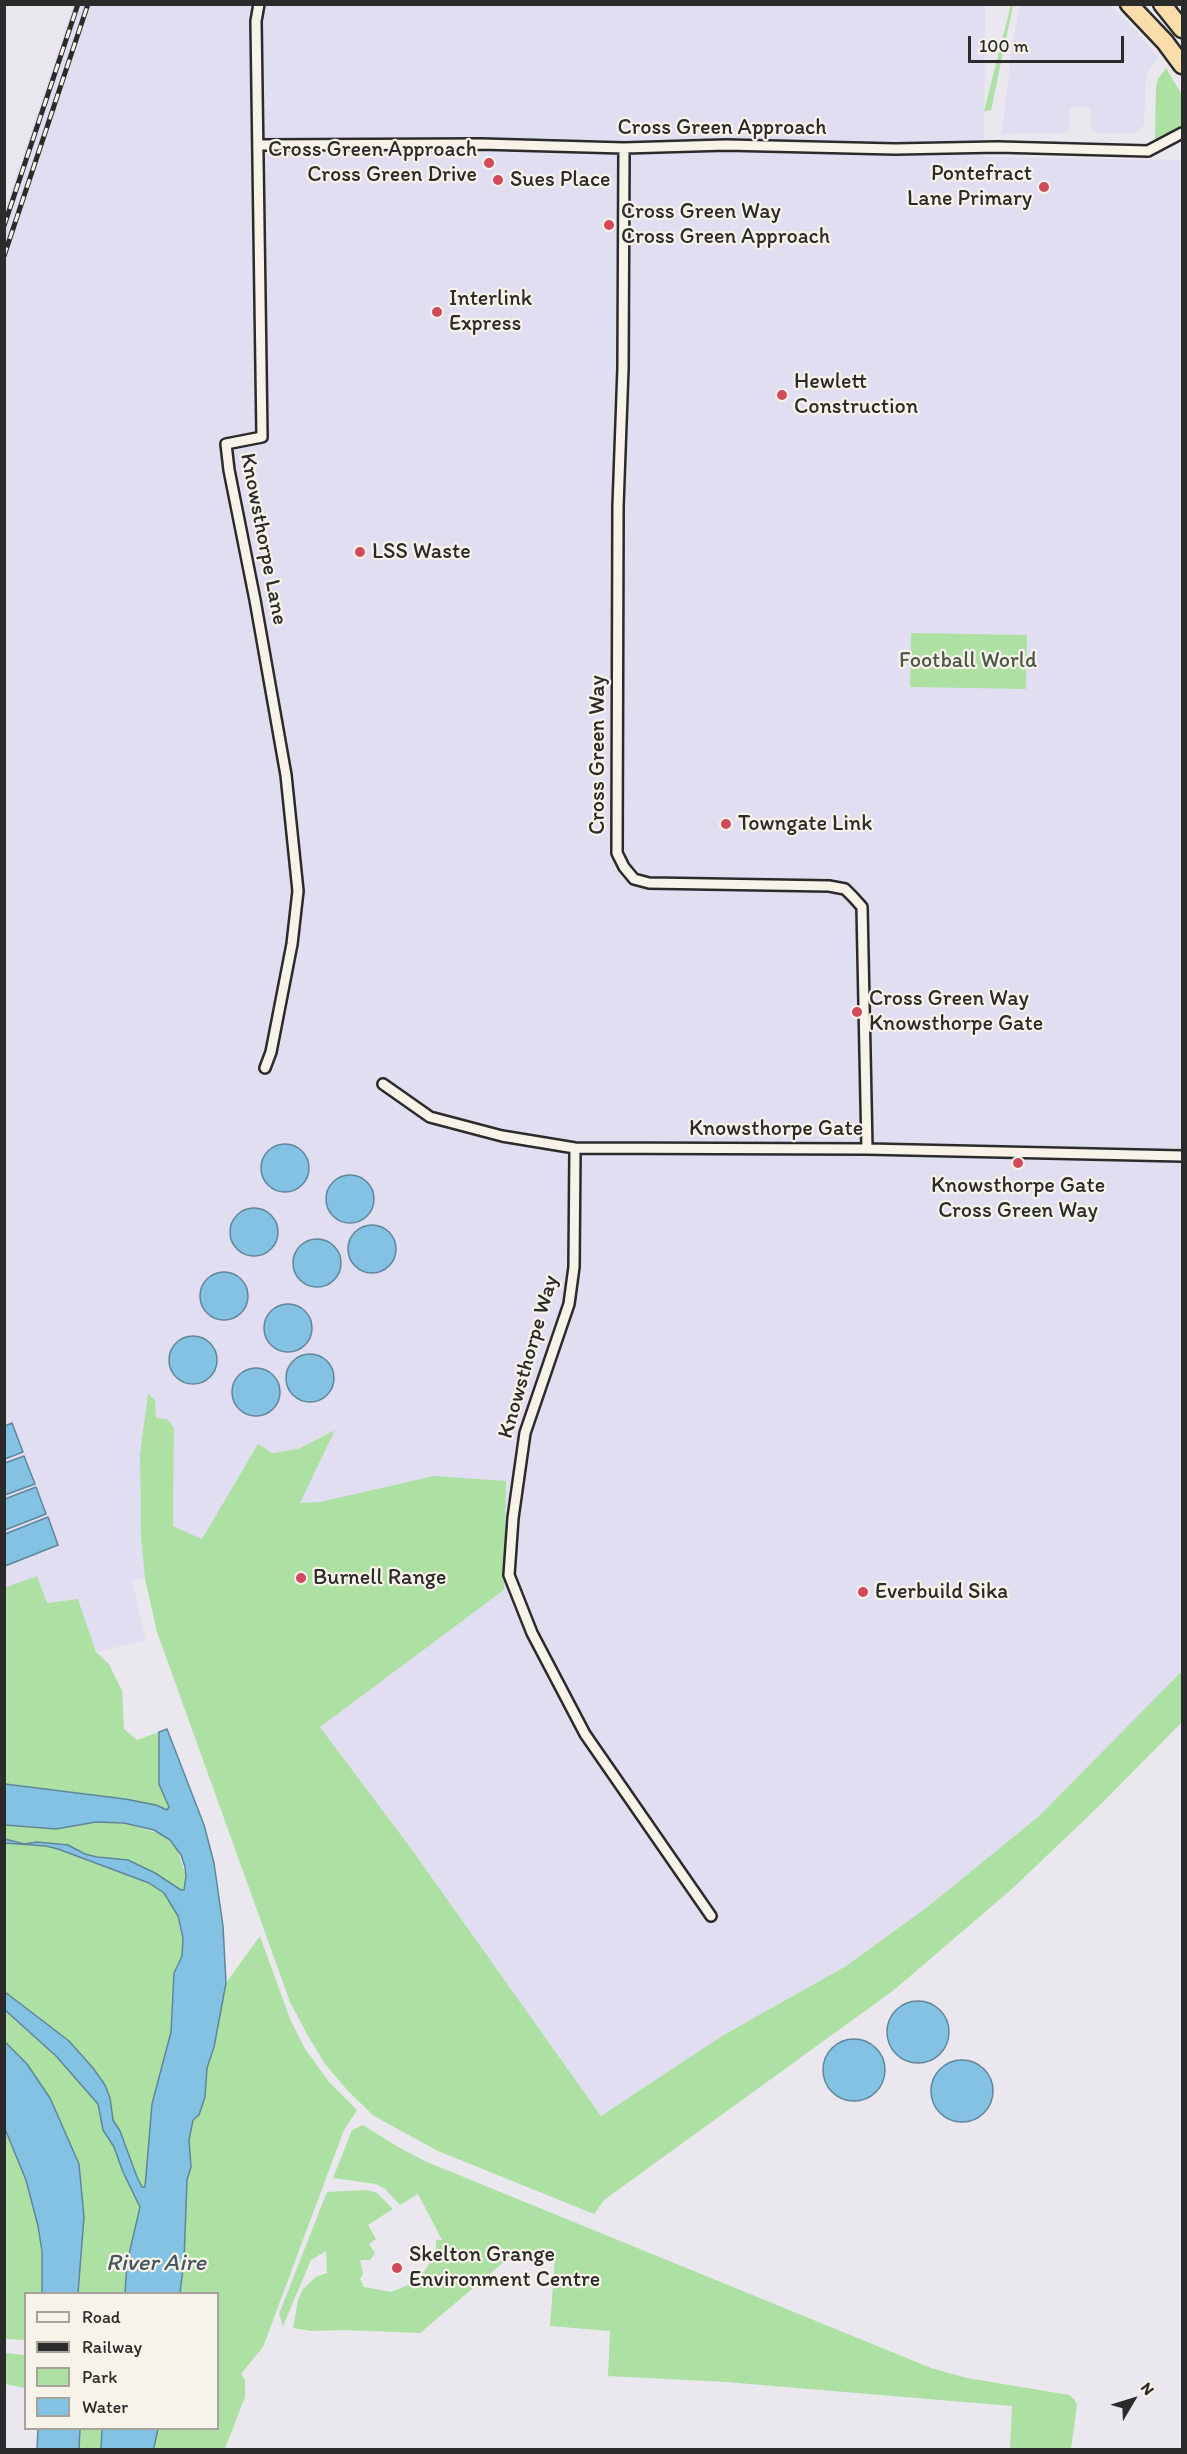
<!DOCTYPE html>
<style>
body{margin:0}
#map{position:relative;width:1187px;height:2454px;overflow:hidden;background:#eae7ee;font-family:Itim,sans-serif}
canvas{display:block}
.frame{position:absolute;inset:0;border:6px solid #2b2b2b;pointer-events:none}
.legend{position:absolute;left:24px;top:2292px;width:195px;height:138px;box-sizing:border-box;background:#f7f3e8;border:2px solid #a5a39c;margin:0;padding:8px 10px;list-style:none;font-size:18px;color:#2b2b2b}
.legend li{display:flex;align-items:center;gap:12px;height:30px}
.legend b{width:30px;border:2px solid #a5a39c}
.north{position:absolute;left:1103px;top:2370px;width:60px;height:60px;-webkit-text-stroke:4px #f7f3e8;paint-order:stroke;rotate:52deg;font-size:16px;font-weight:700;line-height:24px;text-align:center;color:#2b2b2b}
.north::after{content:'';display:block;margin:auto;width:21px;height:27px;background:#2b2b2b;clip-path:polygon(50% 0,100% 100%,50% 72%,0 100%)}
.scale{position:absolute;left:968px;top:36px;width:156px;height:27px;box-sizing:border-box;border:3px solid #2b2b2b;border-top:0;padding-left:8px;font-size:18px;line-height:21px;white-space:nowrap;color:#2b2b2b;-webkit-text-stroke:4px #f7f3e8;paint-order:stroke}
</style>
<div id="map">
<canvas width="1187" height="2454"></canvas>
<div class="frame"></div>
<ul class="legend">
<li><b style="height:8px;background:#f7f3e8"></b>Road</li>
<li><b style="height:8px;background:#2b2b2b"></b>Railway</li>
<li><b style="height:16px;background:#ace1a3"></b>Park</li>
<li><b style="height:16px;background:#83c2e3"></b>Water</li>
</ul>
<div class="north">N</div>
<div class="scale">100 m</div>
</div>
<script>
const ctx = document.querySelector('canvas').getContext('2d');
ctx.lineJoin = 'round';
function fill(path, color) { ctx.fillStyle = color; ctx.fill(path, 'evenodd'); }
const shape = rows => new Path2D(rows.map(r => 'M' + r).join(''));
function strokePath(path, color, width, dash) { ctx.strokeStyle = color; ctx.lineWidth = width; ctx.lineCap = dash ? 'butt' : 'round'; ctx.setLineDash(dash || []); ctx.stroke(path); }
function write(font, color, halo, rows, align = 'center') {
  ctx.font = font + ' Itim,sans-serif'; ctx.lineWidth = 4.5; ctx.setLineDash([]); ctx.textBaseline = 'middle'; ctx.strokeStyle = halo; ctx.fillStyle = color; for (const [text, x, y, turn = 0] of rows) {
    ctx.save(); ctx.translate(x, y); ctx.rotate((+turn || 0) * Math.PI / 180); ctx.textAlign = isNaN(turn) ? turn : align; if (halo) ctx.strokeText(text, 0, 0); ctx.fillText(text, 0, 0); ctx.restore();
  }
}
fill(shape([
 [73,5,985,5,984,157,1182,160,1182,1671,1038,1817,926,1908,846,1966,722,2036,601,2116,410,1847,320,1727,504,1590,505,1481,223,1594,334,1431,299,1449,272,1453,258,1445,202,1539,173,1526,174,1428,155,1418,156,1402,139,1494,145,1578,132,1581,146,1640,96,1652,78,1599,47,1603,5,1588,4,212],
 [1020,5,1109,5,1133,27,1159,58,1150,68,1146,77,1144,125,1138,131,1135,133,1095,133,1091,128,1090,107,1070,107,1070,127,1066,133,1002,134,1012,46]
]), '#e1def2');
fill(shape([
 [1011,5,1013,5,991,110,984,111],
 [1166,68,1182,95,1182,126,1155,140,1156,86,1158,79],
 [911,633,1027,635,1026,689,910,687],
 [148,1394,155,1400,156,1418,167,1419,174,1428,173,1526,202,1539,258,1444,272,1453,298,1449,335,1430,300,1503,320,1502,434,1476,506,1481,504,1590,320,1727,410,1847,601,2116,722,2036,846,1966,926,1908,1038,1817,1182,1671,1182,1722,1101,1804,1013,1888,894,1990,604,2200,594,2214,438,2151,374,2116,348,2091,325,2064,307,2034,290,2002,157,1632,145,1578,141,1537,140,1454],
 [37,1576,47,1603,78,1599,96,1652,109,1664,122,1691,124,1729,137,1740,159,1732,159,1784,169,1807,168,1810,156,1805,125,1799,5,1784,4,1588],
 [96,1822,124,1823,161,1834,176,1846,186,1876,179,1926,183,1938,182,1956,176,1966,172,1994,171,2032,152,2104,146,2181,127,2263,125,2293,78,2293,84,2217,79,2164,50,2098,27,2064,5,2042,4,1825,56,1829],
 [260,1936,290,2019,304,2047,329,2082,357,2110,344,2130,263,2347,241,2374,245,2380,245,2397,225,2449,153,2450,158,2429,218,2428,218,2294,180,2293,184,2261,187,2180,191,2167,189,2140,193,2120,199,2115,205,2097,207,2068,214,2047,226,1983],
 [363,2125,398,2147,427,2162,931,2368,967,2378,1069,2395,1074,2399,1077,2405,1071,2449,1010,2449,1012,2406,726,2382,608,2376,610,2331,550,2326,555,2258,511,2256,420,2333,344,2330,312,2331,293,2328,298,2300,303,2289,316,2277,327,2273,326,2251,311,2260,283,2326,279,2314,327,2192,367,2190,377,2193,393,2209,368,2225,376,2239,369,2244,375,2253,370,2260,360,2260,363,2274,360,2279,364,2287,391,2292,418,2281,436,2253,436,2240,442,2240,418,2194,400,2205,385,2189,376,2184,333,2178,352,2130],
 [4,2129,26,2180,38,2226,42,2251,42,2293,26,2294,25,2340,5,2339],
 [5,2353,25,2355,25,2388,5,2384],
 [80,2429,102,2429,101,2449,79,2450]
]), '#ace1a3');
const water = shape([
 '261 1168a24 24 0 1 1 48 0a24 24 0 1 1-48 0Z',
 '326 1199a24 24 0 1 1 48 0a24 24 0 1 1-48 0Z',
 '230 1232a24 24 0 1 1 48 0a24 24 0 1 1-48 0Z',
 '348 1249a24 24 0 1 1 48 0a24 24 0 1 1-48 0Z',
 '293 1263a24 24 0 1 1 48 0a24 24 0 1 1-48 0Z',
 '200 1296a24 24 0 1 1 48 0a24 24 0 1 1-48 0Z',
 '264 1328a24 24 0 1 1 48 0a24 24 0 1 1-48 0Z',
 '169 1360a24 24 0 1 1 48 0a24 24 0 1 1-48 0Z',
 '286 1378a24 24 0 1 1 48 0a24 24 0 1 1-48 0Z',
 '232 1392a24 24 0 1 1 48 0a24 24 0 1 1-48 0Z',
 [12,1423,23,1452,5,1459,5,1426,12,1423],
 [24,1456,35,1484,5,1495,5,1463,24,1456],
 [36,1487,46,1514,5,1530,5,1499,36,1487],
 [48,1517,58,1545,5,1566,5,1534,48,1517],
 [167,1729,204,1825,214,1863,223,1926,226,1983,214,2047,207,2068,205,2097,199,2115,193,2120,189,2140,191,2167,187,2180,184,2261,180,2293,125,2293,127,2263,140,2207,123,2172,114,2147,103,2130,98,2104,56,2056,5,2010,5,1992,69,2041,93,2068,105,2085,110,2098,113,2120,120,2131,137,2177,142,2187,145,2187,152,2104,171,2032,174,1973,182,1956,183,1938,178,1916,164,1893,149,1883,58,1849,46,1846,5,1843,5,1839,24,1844,37,1842,68,1845,85,1854,97,1857,128,1860,155,1873,181,1890,184,1890,186,1876,185,1867,181,1855,170,1840,154,1830,124,1823,96,1822,56,1829,5,1825,5,1784,125,1799,156,1805,167,1810,169,1807,159,1784,159,1732,167,1729],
 '887 2032a31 31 0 1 1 62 0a31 31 0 1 1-62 0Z',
 '823 2070a31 31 0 1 1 62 0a31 31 0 1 1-62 0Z',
 [5,2042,27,2064,50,2098,79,2164,84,2217,78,2293,42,2293,42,2251,38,2226,26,2180,5,2129,5,2042],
 '931 2091a31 31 0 1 1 62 0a31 31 0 1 1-62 0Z',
 [38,2429,80,2429,79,2449,37,2449,38,2429],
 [102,2429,158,2429,154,2447,153,2450,101,2449,102,2429]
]);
fill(water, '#83c2e3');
strokePath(water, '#608699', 1.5);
const street = shape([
 [259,4,256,21,262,437,226,444,229,470,255,600,286,775,298,891,292,944,271,1052,265,1068],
 [258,145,481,144,624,148,726,145,895,149,998,147,1148,151,1182,133],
 [624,148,623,368,618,506,617,853,624,867,634,879,649,883,829,886,845,889,853,897,862,907,867,1149],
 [383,1084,430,1117,502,1136,575,1148,867,1149,1182,1156],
 [575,1148,574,1267,569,1304,525,1433,513,1518,509,1575,532,1633,585,1734,711,1916]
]);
const highway = shape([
 [1129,4,1165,42,1182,65],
 [1162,4,1182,29]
]);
strokePath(street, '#2b2b2b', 14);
strokePath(highway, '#2b2b2b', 21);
strokePath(street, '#f7f3e8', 9);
strokePath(highway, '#f9deab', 16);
const rail = shape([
 [4,226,78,4],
 [4,256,88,4]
]);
strokePath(rail, '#2b2b2b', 5);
strokePath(rail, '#f7f3e8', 3, [9]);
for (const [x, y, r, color] of [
 [489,163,6,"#d1495b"],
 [498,180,6,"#d1495b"],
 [1044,187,6,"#d1495b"],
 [609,225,6,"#d1495b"],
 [437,312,6,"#d1495b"],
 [782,395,6,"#d1495b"],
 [360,552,6,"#d1495b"],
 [726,824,6,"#d1495b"],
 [857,1012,6,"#d1495b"],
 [1018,1163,6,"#d1495b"],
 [301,1578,6,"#d1495b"],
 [863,1592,6,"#d1495b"],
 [397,2268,6,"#d1495b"]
]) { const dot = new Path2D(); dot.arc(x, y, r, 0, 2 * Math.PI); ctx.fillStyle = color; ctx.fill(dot); strokePath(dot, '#f7f3e8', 2); }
write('22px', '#2b2b2b', '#f7f3e8', [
 ["Cross Green Approach",722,128],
 ["Knowsthorpe Lane",263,539,79],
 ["Cross Green Way",598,755,-90],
 ["Knowsthorpe Gate",776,1129],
 ["Knowsthorpe Way",529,1357,-74]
]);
write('22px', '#2b2b2b', '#f7f3e8', [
 ["Cross Green Approach",477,150,"right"],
 ["Cross Green Drive",477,175,"right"],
 ["Pontefract",1032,174,"right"],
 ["Lane Primary",1032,199,"right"],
 ["Sues Place",510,180],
 ["Cross Green Way",621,212],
 ["Cross Green Approach",621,237],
 ["Interlink",449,299],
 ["Express",449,324],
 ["Hewlett",794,382],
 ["Construction",794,407],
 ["LSS Waste",372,552],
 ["Towngate Link",738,824],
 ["Cross Green Way",869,999],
 ["Knowsthorpe Gate",869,1024],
 ["Knowsthorpe Gate",1018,1186,"center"],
 ["Cross Green Way",1018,1211,"center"],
 ["Burnell Range",313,1578],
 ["Everbuild Sika",875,1592],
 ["Skelton Grange",409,2255],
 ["Environment Centre",409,2280]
], 'left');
write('22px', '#4b5849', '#f7f3e8', [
 ["Football World",968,661]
]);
write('italic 24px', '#455862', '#f7f3e8', [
 ["River Aire",156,2264]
]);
</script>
